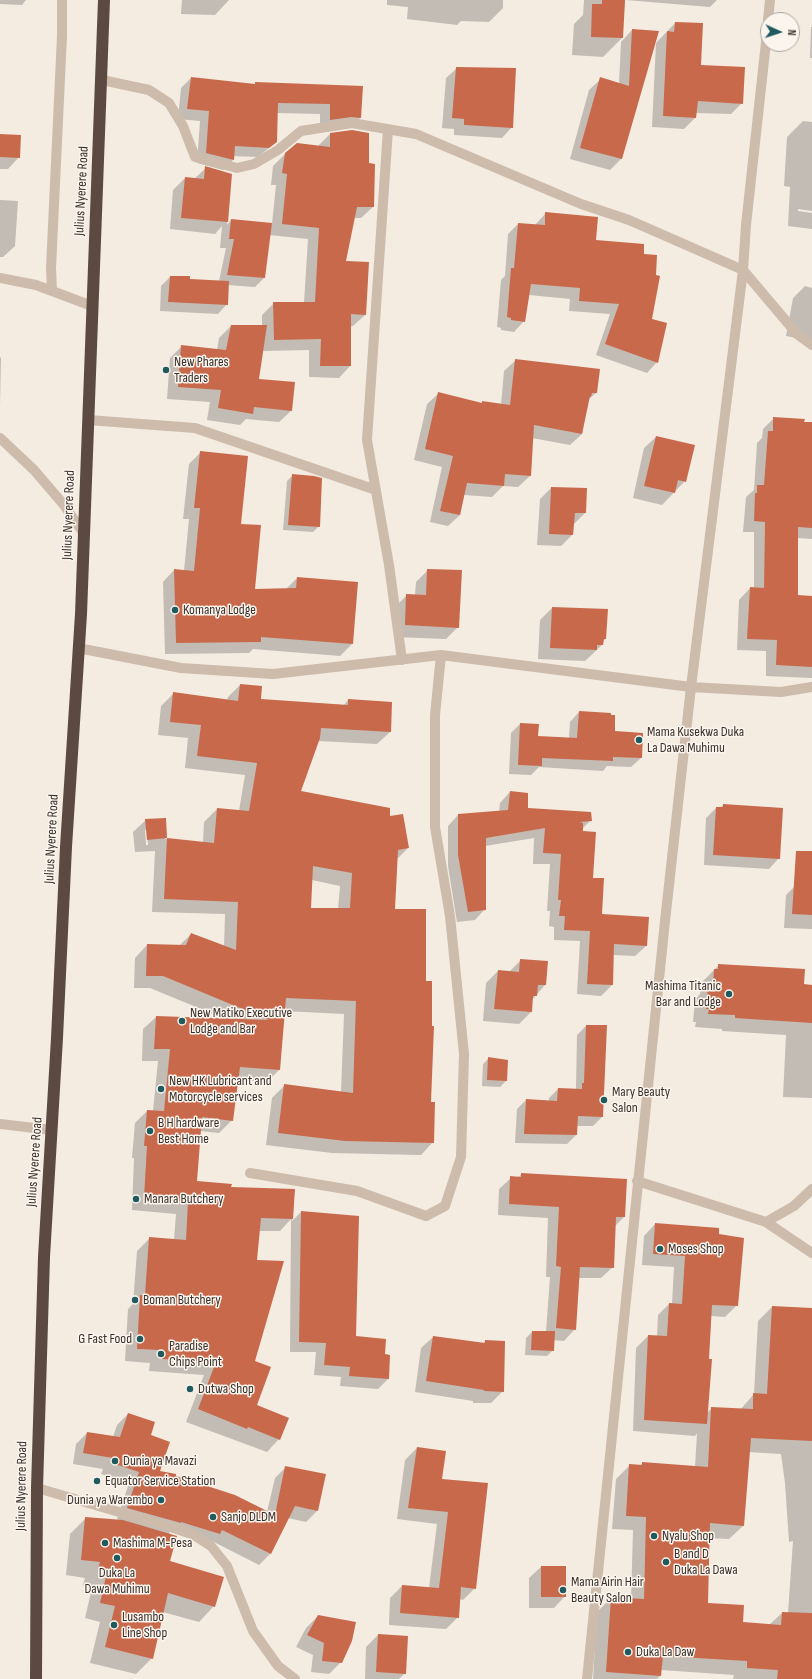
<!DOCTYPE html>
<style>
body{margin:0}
#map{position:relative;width:812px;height:1679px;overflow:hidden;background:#f4ebe1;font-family:"Sofia Sans Condensed",sans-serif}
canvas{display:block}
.north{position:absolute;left:760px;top:12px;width:40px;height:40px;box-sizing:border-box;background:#fbf5ee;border:1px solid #aea6a0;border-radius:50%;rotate:93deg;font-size:11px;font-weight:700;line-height:16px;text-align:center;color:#3b302b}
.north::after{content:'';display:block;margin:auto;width:14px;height:18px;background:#1f5a5e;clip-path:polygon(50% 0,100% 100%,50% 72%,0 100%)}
</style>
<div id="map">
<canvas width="812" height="1679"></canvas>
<div class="north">N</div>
</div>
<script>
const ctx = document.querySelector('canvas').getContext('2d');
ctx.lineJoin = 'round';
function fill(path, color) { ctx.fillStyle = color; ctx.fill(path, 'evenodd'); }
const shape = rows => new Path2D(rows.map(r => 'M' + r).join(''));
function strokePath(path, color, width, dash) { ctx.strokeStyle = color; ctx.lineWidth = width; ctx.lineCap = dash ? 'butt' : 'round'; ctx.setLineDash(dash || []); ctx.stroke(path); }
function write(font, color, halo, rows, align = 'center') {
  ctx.font = font + ' "Sofia Sans Condensed",sans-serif'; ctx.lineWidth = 3; ctx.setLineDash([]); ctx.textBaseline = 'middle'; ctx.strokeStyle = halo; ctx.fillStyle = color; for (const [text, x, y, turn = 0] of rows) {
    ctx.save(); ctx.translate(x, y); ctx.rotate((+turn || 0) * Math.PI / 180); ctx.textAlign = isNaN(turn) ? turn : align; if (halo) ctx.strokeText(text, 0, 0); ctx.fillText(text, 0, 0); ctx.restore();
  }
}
fill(shape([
 [0,0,26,0,22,5,0,4],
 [182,0,229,0,215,15,181,14],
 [387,0,503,0,503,8,489,22,461,21,457,25,407,19,408,7,387,5],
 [584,0,625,0,622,38,603,57,572,55,574,24,583,15],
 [626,0,717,0,710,7],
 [675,23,700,66,742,103,731,114,696,113,695,118,684,129,652,127,656,43],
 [811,27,812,27,812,58,810,58],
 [632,30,658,32,621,159,610,170,570,159,589,90,601,79,619,84,621,42],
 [457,68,512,127,502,138,454,135,454,129,442,128,446,78],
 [191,78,253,85,256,83,362,87,360,118,350,127,320,129,320,114,277,113,276,142,258,157,233,156,233,160,223,170,197,163,200,121,178,119,181,88],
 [803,121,812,122,812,211,798,209,798,211,812,213,812,229,788,226,790,187,784,186,787,137],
 [330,134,368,164,373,207,361,218,353,218,345,262,365,315,353,326,350,326,350,366,339,378,309,377,309,350,262,351,257,380,291,411,279,422,246,419,240,425,207,420,210,402,167,399,170,358,182,346,217,350,219,338,231,326,262,326,262,315,274,303,304,303,308,239,269,235,264,278,255,287,227,285,227,304,218,314,160,311,161,286,170,277,188,280,219,281,226,248,220,248,222,226,215,234,170,229,173,190,185,178,194,179,206,168,231,174,227,225,231,220,272,224,276,185,271,185,273,166,285,154,318,146],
 [0,135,19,157,8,169,0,169],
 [0,200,18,201,15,246,3,257,0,257],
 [546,213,595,241,643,255,657,362,647,373,596,355,610,314,569,311,570,299,529,295,524,321,514,332,501,330,501,328,497,327,501,280,505,276,508,234,518,224,535,225],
 [805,286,812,288,812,341,786,336,793,298],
 [0,357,1,358,0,406],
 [516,360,596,393,588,400,582,434,570,445,532,438,530,476,518,487,503,486,492,497,464,495,460,515,448,526,430,522,442,467,414,460,427,404,439,393,481,404,482,402,501,405,504,371],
 [774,418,812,423,812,539,797,538,797,596,812,597,812,678,766,676,766,651,737,650,739,600,750,588,754,589,754,532,743,532,746,497,754,490,757,443,762,438,763,429],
 [656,437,685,481,662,505,633,498,644,448],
 [201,452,240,525,254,590,286,589,297,578,356,583,352,644,340,656,253,649,249,653,165,654,163,582,174,570,184,571,189,519,183,519,189,464],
 [293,475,319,526,313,532,283,530,287,481],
 [551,488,585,513,573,525,572,535,561,546,537,545,540,499],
 [428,570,458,627,446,639,394,637,395,607,407,595,415,595,416,582],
 [552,608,605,639,603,641,602,645,585,661,538,659,540,620],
 [240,685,260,700,344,705,348,700,390,732,377,744,318,741,300,792,389,818,408,848,396,860,394,910,425,982,433,1142,421,1155,332,1153,266,1145,272,1098,285,1085,341,1092,344,1014,284,1011,279,1070,267,1082,237,1080,232,1120,219,1133,200,1131,195,1182,230,1188,294,1190,292,1221,301,1212,355,1337,384,1355,388,1379,378,1389,340,1386,341,1377,314,1375,316,1352,290,1352,291,1219,280,1231,259,1231,256,1261,254,1362,255,1405,279,1439,267,1452,186,1422,204,1375,149,1371,150,1363,125,1361,128,1309,133,1304,137,1251,150,1238,174,1240,176,1214,132,1210,134,1158,132,1158,135,1123,147,1111,153,1111,158,1061,142,1061,143,1029,156,1017,225,1019,150,988,134,988,135,958,147,945,179,946,191,934,224,947,225,914,152,912,155,851,135,852,133,832,146,820,165,819,166,839,203,843,204,822,217,809,239,811,245,775,185,768,188,738,158,735,161,706,174,693,227,701,228,697],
 [145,830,147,830,148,845,146,845],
 [312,880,340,886,338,909,310,909],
 [579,712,614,732,641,758,631,767,607,766,603,771,539,767,531,775,509,774,511,733,520,724,537,737,569,738,570,722],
 [510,792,527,809,591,820,582,829,601,915,646,946,635,956,613,955,612,985,601,996,577,994,580,941,554,940,554,927,549,926,550,911,547,911,550,864,533,864,534,838,485,846,485,909,475,920,457,922,448,866,448,826,458,815,499,812,500,803],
 [723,805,779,858,769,869,704,865,706,818,716,808,720,808],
 [794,887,812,888,812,929,784,928,786,895],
 [521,960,547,962,545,985,532,1000,531,1012,519,1024,483,1021,486,983,498,971,509,972],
 [719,965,788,990,812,991,812,1098,783,1097,786,1035,722,1031,722,1029,695,1027,696,1022,693,1022,695,1000,700,994,701,983],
 [586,1026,602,1117,593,1126,576,1126,576,1135,567,1144,515,1143,517,1109,526,1100,549,1101,549,1098,558,1089,576,1089,577,1035],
 [489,1058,506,1081,500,1087,482,1086,483,1064],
 [522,1174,624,1217,615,1226,613,1267,601,1278,579,1278,575,1329,564,1341,553,1340,553,1350,547,1356,525,1355,526,1338,532,1332,546,1332,550,1277,546,1277,548,1218,498,1215,499,1189,511,1178,517,1178],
 [655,1224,718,1235,737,1305,725,1317,711,1316,708,1360,707,1413,712,1408,740,1410,754,1394,758,1321,772,1307,812,1316,812,1679,733,1679,734,1675,661,1670,660,1676,657,1679,593,1679,597,1612,611,1598,631,1600,633,1530,612,1529,616,1479,630,1465,639,1466,643,1463,695,1467,697,1433,695,1436,633,1431,636,1348,648,1336,657,1337,658,1315,669,1304,672,1304,674,1267,642,1265,644,1236],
 [749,1452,781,1454,785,1483,789,1542,793,1541,788,1613,782,1613,769,1625,742,1623,707,1604,708,1538,729,1539,743,1526],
 [433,1337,483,1344,485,1341,503,1391,491,1403,473,1403,473,1401,415,1392,421,1348],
 [128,1414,150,1436,159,1472,175,1476,267,1512,275,1478,286,1467,317,1511,306,1522,288,1518,270,1554,259,1565,212,1541,208,1545,170,1532,169,1534,169,1561,214,1606,199,1622,163,1612,152,1658,136,1674,90,1663,100,1622,85,1618,92,1588,83,1585,85,1578,66,1575,70,1534,86,1518,121,1521,117,1519,129,1483,101,1474,103,1469,73,1464,76,1444,87,1433,113,1437,117,1425],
 [417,1448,441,1480,475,1588,463,1600,459,1599,458,1617,446,1629,389,1625,390,1598,402,1586,429,1588,437,1524,397,1519,405,1460],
 [541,1567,565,1596,554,1608,529,1608,529,1578],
 [318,1616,341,1662,329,1674,311,1672,313,1655,296,1647,306,1628],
 [378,1635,405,1673,399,1679,365,1679,366,1647]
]), '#0003');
fill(shape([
 [602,0,625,0,623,38,591,37,592,4,602,4],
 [675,22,703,23,701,65,745,67,743,104,698,101,696,118,663,116,667,31,674,32],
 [632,29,659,31,622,159,580,148,600,77,629,86],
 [456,67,516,68,513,128,464,125,464,119,452,118],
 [191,77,255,84,255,82,363,86,361,118,351,117,330,120,330,104,278,103,277,142,269,148,235,146,234,160,206,153,209,111,187,109],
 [352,130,369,133,369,163,375,164,374,207,357,207,346,261,369,262,366,315,351,314,351,366,320,366,321,339,274,340,273,302,315,302,319,228,282,224,287,174,282,173,285,153,297,143,330,147,330,133],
 [0,134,21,135,20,158,0,157],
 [205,166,232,174,228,222,181,218,185,177,204,179],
 [545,212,598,217,596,240,644,244,644,254,657,255,656,275,660,276,652,319,667,323,658,363,605,344,619,304,579,301,580,288,531,284,525,322,511,320,511,318,507,317,511,268,514,268,518,223,545,225],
 [231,219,272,223,265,278,227,275,234,239,229,239],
 [170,276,190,276,190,279,229,281,228,305,168,302],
 [231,325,267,325,259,379,295,382,292,411,254,407,253,414,218,408,221,390,178,387,181,345,226,350],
 [515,359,600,369,597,393,592,393,591,397,590,396,582,434,534,425,531,476,505,474,504,486,467,483,460,515,440,511,453,456,425,449,438,392,482,403,482,401,510,405],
 [773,417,805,419,804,422,812,422,812,528,798,527,798,595,812,596,812,667,776,665,777,640,747,639,750,587,764,588,765,522,754,521,755,493,757,493,757,485,764,485,768,431,773,431],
 [656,436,695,445,686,482,678,480,675,493,644,486],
 [200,451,248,456,241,524,261,525,255,589,296,588,297,577,358,582,353,644,261,637,261,642,176,643,174,569,194,571,200,508,194,508],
 [292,474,314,476,322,478,320,527,288,525],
 [551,487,587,488,586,513,575,513,573,535,549,534],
 [427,569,462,570,459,628,405,625,406,594,426,595],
 [552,607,608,609,606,639,604,639,603,645,597,645,597,650,550,648],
 [240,684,262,686,261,699,348,705,348,699,392,702,391,732,321,728,320,738,301,791,390,808,390,816,403,814,409,848,398,850,395,909,426,909,426,981,432,981,432,1026,434,1026,431,1102,435,1102,434,1143,345,1141,278,1133,284,1084,353,1093,356,1001,286,998,280,1070,240,1067,233,1121,202,1117,197,1181,232,1184,231,1187,295,1189,293,1219,261,1218,257,1260,284,1261,255,1361,271,1367,257,1405,289,1418,280,1440,248,1427,247,1429,198,1409,216,1362,162,1359,162,1350,137,1349,140,1295,145,1295,149,1237,186,1240,188,1202,144,1198,147,1146,144,1146,147,1110,164,1111,170,1049,154,1049,156,1016,269,1020,163,976,146,976,147,944,186,945,191,933,236,950,238,902,164,899,167,838,147,840,145,819,166,818,167,838,214,843,217,808,249,811,257,763,197,756,201,725,170,722,173,692,238,701],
 [313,866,352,873,350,908,311,908],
 [579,711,611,713,611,715,615,715,615,731,643,733,642,758,613,757,613,761,542,758,542,766,518,765,520,723,539,724,538,736,577,738],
 [510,791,528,793,528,808,591,812,592,821,580,822,583,823,583,831,596,832,593,878,604,878,602,914,649,917,647,946,614,944,613,985,587,984,590,931,564,930,565,916,559,916,561,900,558,900,561,854,543,853,545,828,486,838,486,910,468,912,458,855,458,814,508,810],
 [723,804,783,808,780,859,713,855,716,807,723,807],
 [796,851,812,851,812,915,792,914],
 [520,959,548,961,546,985,538,985,537,996,533,996,532,1012,494,1009,498,970,519,972],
 [718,964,805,969,804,984,812,985,812,1023,735,1018,735,1015,708,1014,709,1009,706,1009,708,985,713,985,714,969,718,969],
 [586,1025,607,1025,603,1117,578,1116,577,1135,524,1134,526,1099,557,1101,558,1088,582,1089,582,1083,584,1083],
 [488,1057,508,1060,507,1081,487,1080],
 [521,1173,627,1179,625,1217,616,1217,614,1268,580,1267,576,1330,556,1328,561,1267,556,1266,559,1207,509,1204,510,1176,521,1177],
 [301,1211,359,1216,356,1336,386,1339,385,1354,390,1355,389,1379,349,1376,350,1367,324,1365,326,1343,299,1342],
 [655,1223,719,1228,719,1234,744,1238,738,1306,712,1305,709,1359,712,1359,707,1424,644,1420,648,1335,667,1336,669,1303,682,1304,685,1256,653,1254],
 [772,1306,812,1308,812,1441,751,1438,744,1526,710,1523,708,1603,744,1605,743,1622,781,1625,782,1612,812,1613,812,1679,777,1679,778,1670,747,1668,747,1661,663,1656,661,1676,606,1672,611,1597,644,1599,646,1517,626,1516,629,1464,642,1465,642,1462,708,1467,711,1407,753,1409,753,1393,767,1394],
 [532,1331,555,1331,554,1351,531,1350],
 [433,1336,485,1343,485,1340,505,1341,504,1392,484,1391,484,1390,426,1381],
 [128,1413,155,1422,151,1435,170,1442,160,1471,176,1474,176,1476,235,1495,275,1515,285,1466,326,1474,318,1511,295,1506,271,1554,222,1530,220,1534,181,1522,181,1523,127,1508,139,1472,112,1463,113,1458,83,1453,87,1432,120,1437],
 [417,1447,446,1451,442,1479,488,1483,476,1589,461,1587,459,1618,400,1613,402,1585,439,1588,448,1512,408,1508],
 [85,1517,123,1520,177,1536,170,1561,224,1577,215,1607,168,1593,153,1659,105,1647,115,1606,100,1603,107,1572,98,1569,100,1562,81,1560],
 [541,1566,566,1566,566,1597,541,1597],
 [318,1615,356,1622,352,1641,342,1663,322,1661,324,1643,307,1635],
 [378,1634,408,1636,406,1674,376,1672]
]), '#c8694b');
strokePath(shape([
 [768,20,770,0],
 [102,80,149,90,169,103,183,126,195,157,237,168,254,164,278,150,301,131,352,123,416,134,581,204,629,220,743,270,797,334,812,345],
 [388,129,367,440,389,565,402,660],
 [0,278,36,285,92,306],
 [52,291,51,268,62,36,62,0],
 [88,420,195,428,376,490],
 [0,438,34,470,64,505,84,534],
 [78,648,181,668,273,674,441,655,691,687,781,692,812,687],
 [0,1124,52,1130],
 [250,1173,357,1191,426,1216,445,1206,461,1157,464,1054,450,916,435,827,435,715,441,655],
 [637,1181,766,1222,812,1253],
 [766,1222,794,1206,812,1189],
 [37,1488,191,1533,211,1546,227,1566,253,1631,278,1666,295,1679],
 [587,1679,665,921,691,687,743,270,746,225,768,24]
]), '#cdbbac', 10);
strokePath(shape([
 [36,1679,37,1488,44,1257,57,1038,66,847,81,614,104,0]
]), '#5c4a42', 12);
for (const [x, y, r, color] of [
 [166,370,4,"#1f5a5e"],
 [175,610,4,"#1f5a5e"],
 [639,740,4,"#1f5a5e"],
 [729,994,4,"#1f5a5e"],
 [182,1021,4,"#1f5a5e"],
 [161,1089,4,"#1f5a5e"],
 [604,1100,4,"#1f5a5e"],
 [150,1131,4,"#1f5a5e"],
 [136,1199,4,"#1f5a5e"],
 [660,1249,4,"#1f5a5e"],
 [135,1300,4,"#1f5a5e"],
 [140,1339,4,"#1f5a5e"],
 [161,1354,4,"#1f5a5e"],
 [190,1389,4,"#1f5a5e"],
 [115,1461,4,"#1f5a5e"],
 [97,1481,4,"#1f5a5e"],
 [161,1500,4,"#1f5a5e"],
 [213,1517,4,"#1f5a5e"],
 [654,1536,4,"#1f5a5e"],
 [105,1543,4,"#1f5a5e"],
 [117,1558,4,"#1f5a5e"],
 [666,1562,4,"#1f5a5e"],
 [563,1590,4,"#1f5a5e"],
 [114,1625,4,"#1f5a5e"],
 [628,1652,4,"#1f5a5e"]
]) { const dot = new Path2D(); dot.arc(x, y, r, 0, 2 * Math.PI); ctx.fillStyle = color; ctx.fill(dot); strokePath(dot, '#fbf5ee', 1.5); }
write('14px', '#3b302b', '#fbf5ee', [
 ["Julius Nyerere Road",82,191,-87],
 ["Julius Nyerere Road",69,515,-88],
 ["Julius Nyerere Road",52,839,-87],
 ["Julius Nyerere Road",35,1162,-86],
 ["Julius Nyerere Road",22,1486,-89]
]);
write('14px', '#3b302b', '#fbf5ee', [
 ["New Phares",174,362],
 ["Traders",174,378],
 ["Komanya Lodge",183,610],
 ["Mama Kusekwa Duka",647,732],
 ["La Dawa Muhimu",647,748],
 ["Mashima Titanic",721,986,"right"],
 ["Bar and Lodge",721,1002,"right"],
 ["New Matiko Executive",190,1013],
 ["Lodge and Bar",190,1029],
 ["New HK Lubricant and",169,1081],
 ["Motorcycle services",169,1097],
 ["Mary Beauty",612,1092],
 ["Salon",612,1108],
 ["B H hardware",158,1123],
 ["Best Home",158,1139],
 ["Manara Butchery",144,1199],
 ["Moses Shop",668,1249],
 ["Boman Butchery",143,1300],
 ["G Fast Food",132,1339,"right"],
 ["Paradise",169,1346],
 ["Chips Point",169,1362],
 ["Dutwa Shop",198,1389],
 ["Dunia ya Mavazi",123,1461],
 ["Equator Service Station",105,1481],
 ["Dunia ya Warembo",153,1500,"right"],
 ["Sanjo DLDM",221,1517],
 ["Nyalu Shop",662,1536],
 ["Mashima M-Pesa",113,1543],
 ["B and D",674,1554],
 ["Duka La Dawa",674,1570],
 ["Duka La",117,1573,"center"],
 ["Dawa Muhimu",117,1589,"center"],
 ["Mama Airin Hair",571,1582],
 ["Beauty Salon",571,1598],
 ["Lusambo",122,1617],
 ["Line Shop",122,1633],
 ["Duka La Daw",636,1652]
], 'left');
</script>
